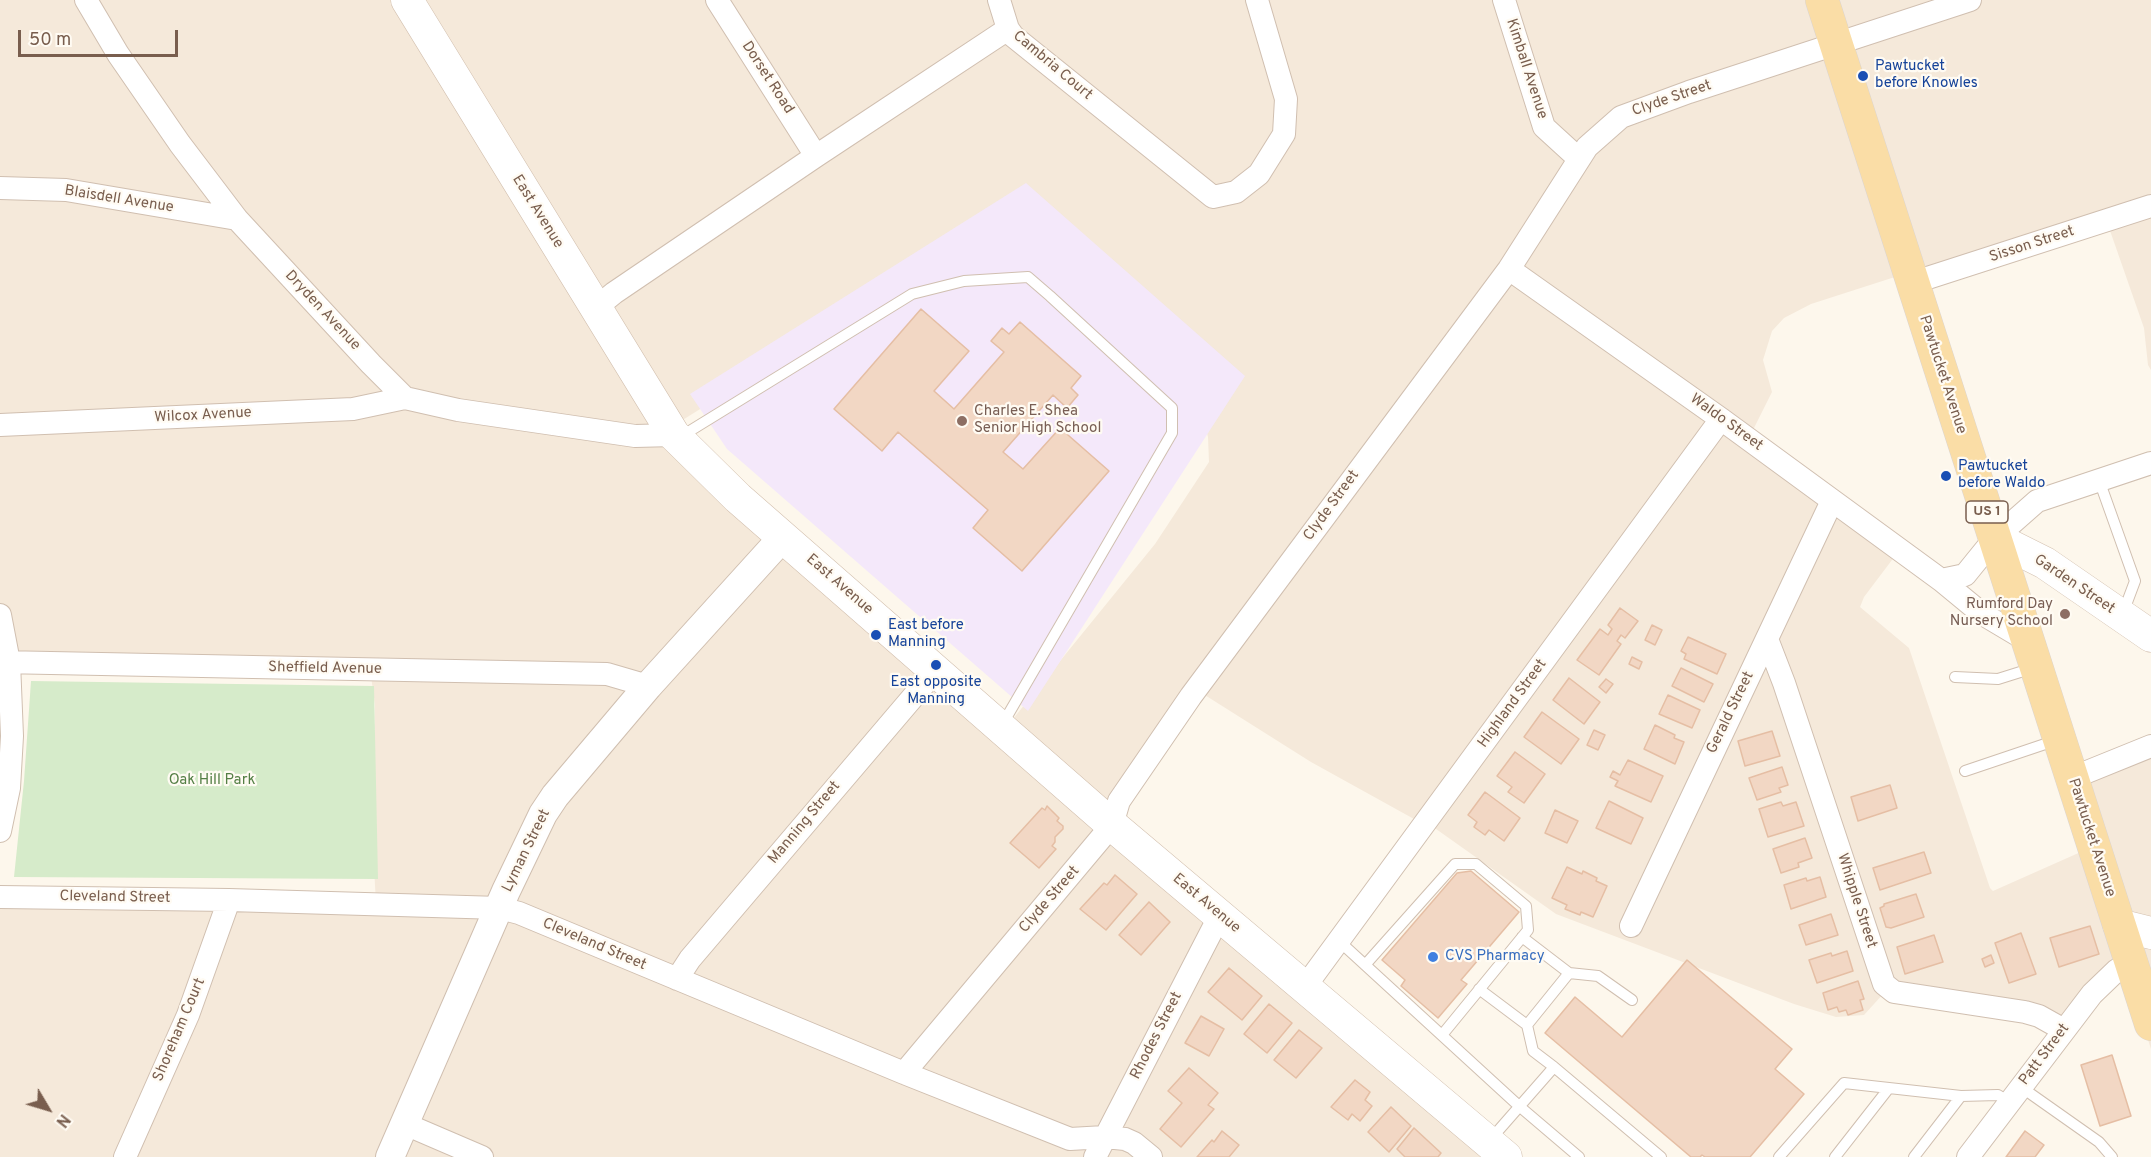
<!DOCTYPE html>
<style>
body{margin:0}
#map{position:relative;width:2151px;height:1157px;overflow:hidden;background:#fdf7ec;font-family:Overpass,sans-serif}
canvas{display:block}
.north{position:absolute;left:18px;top:1079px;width:60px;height:60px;-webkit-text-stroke:4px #fffbf3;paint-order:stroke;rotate:128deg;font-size:16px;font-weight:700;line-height:24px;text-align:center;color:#795e4e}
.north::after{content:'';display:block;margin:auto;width:21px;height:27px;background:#795e4e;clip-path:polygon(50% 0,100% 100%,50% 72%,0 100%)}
.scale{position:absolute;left:18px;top:30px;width:160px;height:27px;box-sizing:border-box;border:3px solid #795e4e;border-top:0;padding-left:8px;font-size:18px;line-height:21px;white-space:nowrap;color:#795e4e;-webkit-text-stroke:4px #fffbf3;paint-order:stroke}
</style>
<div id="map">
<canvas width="2151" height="1157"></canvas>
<div class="north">N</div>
<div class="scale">50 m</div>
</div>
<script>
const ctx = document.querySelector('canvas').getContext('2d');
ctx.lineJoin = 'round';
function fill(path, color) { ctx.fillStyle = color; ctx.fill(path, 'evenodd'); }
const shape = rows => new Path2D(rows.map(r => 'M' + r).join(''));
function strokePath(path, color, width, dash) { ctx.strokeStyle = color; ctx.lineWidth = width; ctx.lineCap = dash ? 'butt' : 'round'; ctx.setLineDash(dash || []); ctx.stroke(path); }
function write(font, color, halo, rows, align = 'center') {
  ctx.font = font + ' Overpass,sans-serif'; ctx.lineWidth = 4.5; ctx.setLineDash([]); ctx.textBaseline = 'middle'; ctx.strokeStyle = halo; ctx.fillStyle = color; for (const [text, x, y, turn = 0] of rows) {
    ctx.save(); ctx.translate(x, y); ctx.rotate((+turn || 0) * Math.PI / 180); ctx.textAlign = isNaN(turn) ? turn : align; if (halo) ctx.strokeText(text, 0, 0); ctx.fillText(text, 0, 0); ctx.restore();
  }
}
fill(shape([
 [0,0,2151,0,2151,370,2148,365,2144,328,2107,222,1898,276,1811,304,1784,318,1772,331,1763,360,1772,392,1749,438,1898,552,1864,597,1860,607,1909,648,1990,888,1993,891,2083,851,2068,790,2151,749,2151,1049,2127,976,2060,1025,1884,993,1864,1015,1836,1017,1794,1004,1556,914,1429,824,1414,819,1311,762,1200,692,1110,818,1500,1157,0,1157,0,897,376,904,373,848,375,705,371,676,10,660,0,797],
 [948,254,1194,385,1208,437,1209,462,1155,544,1004,730,673,426]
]), '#f5e9da');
fill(shape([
 [1026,183,1245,376,1028,711,727,449,690,394]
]), '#f4e8fa');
fill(shape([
 [31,681,374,686,378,879,14,877,24,781]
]), '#d6ebca');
const building = shape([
 [921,309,969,351,934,391,954,409,1004,352,991,341,1002,328,1009,334,1020,322,1081,376,1071,388,1078,395,1067,408,1053,395,1003,452,1023,469,1060,428,1109,471,1022,571,973,528,988,510,898,432,882,451,834,409,921,309],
 [1620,608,1638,621,1625,638,1621,635,1617,641,1621,644,1599,675,1577,660,1600,629,1608,635,1612,629,1608,625,1620,608],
 [1652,625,1662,630,1655,645,1645,640,1652,625],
 [1688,637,1726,654,1717,674,1684,659,1686,654,1681,651,1688,637],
 [1632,657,1642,662,1639,669,1629,664,1632,657],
 [1681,668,1713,684,1704,702,1672,686,1681,668],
 [1569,678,1600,702,1584,724,1553,700,1569,678],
 [1606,679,1613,684,1606,693,1599,687,1606,679],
 [1668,695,1700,710,1692,728,1659,714,1668,695],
 [1542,712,1579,739,1561,764,1524,737,1542,712],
 [1655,725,1675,735,1674,738,1684,742,1675,764,1644,749,1655,725],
 [1594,730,1605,735,1598,750,1587,745,1594,730],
 [1772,731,1780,756,1745,766,1738,741,1772,731],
 [1515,752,1545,774,1524,803,1508,792,1512,787,1497,776,1515,752],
 [1628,760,1663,776,1651,802,1615,786,1618,781,1610,777,1613,771,1620,775,1628,760],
 [1782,767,1788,785,1779,788,1781,792,1757,800,1749,778,1782,767],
 [1890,785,1897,808,1858,821,1851,797,1890,785],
 [1485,792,1520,818,1504,841,1489,830,1485,835,1474,827,1477,822,1468,815,1485,792],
 [1609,801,1643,818,1631,844,1596,828,1609,801],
 [1781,802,1783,806,1796,802,1804,826,1768,837,1759,809,1781,802],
 [1047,806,1059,818,1057,821,1063,826,1063,829,1055,837,1055,842,1052,846,1056,849,1039,868,1010,843,1042,808,1045,810,1047,806],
 [1555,810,1578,821,1567,843,1545,833,1555,810],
 [1805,838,1812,858,1798,863,1799,867,1781,873,1773,849,1805,838],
 [1924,852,1931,873,1880,890,1873,868,1924,852],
 [1567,867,1582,874,1583,871,1597,878,1596,881,1607,886,1593,917,1581,912,1580,915,1565,909,1567,905,1552,898,1567,867],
 [1471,871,1519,912,1461,980,1467,984,1438,1018,1401,986,1405,980,1382,960,1457,873,1471,871],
 [1115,875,1137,894,1106,930,1080,909,1104,883,1107,885,1115,875],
 [1820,877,1826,897,1791,909,1784,885,1806,878,1807,881,1820,877],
 [1916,894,1924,917,1891,928,1886,927,1880,908,1884,906,1884,904,1916,894],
 [1149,902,1170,922,1141,955,1119,935,1149,902],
 [1831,914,1838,935,1806,945,1799,925,1831,914],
 [2090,926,2099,954,2059,967,2050,938,2090,926],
 [2021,933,2036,974,2009,983,1995,943,2021,933],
 [1934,935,1943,962,1905,974,1897,947,1934,935],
 [1847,951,1853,971,1817,983,1809,960,1831,953,1832,956,1847,951],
 [1991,955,1994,963,1985,967,1982,959,1991,955],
 [1687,960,1792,1049,1775,1069,1804,1094,1750,1157,1705,1157,1702,1155,1700,1157,1691,1157,1545,1033,1575,997,1622,1037,1687,960],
 [1229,968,1262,996,1242,1020,1208,992,1229,968],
 [1858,981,1864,999,1860,1000,1863,1010,1848,1015,1846,1010,1839,1012,1837,1007,1828,1010,1823,993,1858,981],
 [1269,1004,1292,1023,1267,1053,1244,1034,1269,1004],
 [1201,1016,1224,1029,1209,1056,1185,1043,1201,1016],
 [1299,1030,1322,1048,1296,1078,1274,1060,1299,1030],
 [2112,1055,2131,1116,2100,1126,2081,1065,2112,1055],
 [1189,1068,1218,1093,1208,1105,1214,1109,1181,1147,1160,1129,1182,1103,1168,1091,1189,1068],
 [1355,1080,1370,1092,1365,1100,1372,1106,1360,1121,1352,1114,1348,1120,1331,1107,1355,1080],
 [1391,1107,1411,1126,1389,1152,1368,1132,1391,1107],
 [1414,1128,1441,1153,1438,1157,1405,1157,1397,1149,1414,1128],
 [1222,1131,1239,1145,1229,1157,1197,1157,1212,1140,1214,1142,1222,1131],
 [2025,1131,2044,1145,2035,1157,2006,1157,2025,1131]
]);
fill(building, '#f2d7c4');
strokePath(building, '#e5bea4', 1.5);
const service = shape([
 [680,437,912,294,964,281,1028,277,1050,296,1172,408,1172,433,1002,725],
 [2099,480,2135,581,2123,613],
 [1955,677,1998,679,2033,668],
 [1965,771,2057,740],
 [1522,937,1569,973,1598,976,1632,1000],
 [1339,941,1519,1106,1579,1157],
 [1365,965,1455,864,1476,864,1526,906,1528,930,1442,1035],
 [1479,989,1527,1025],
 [1554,1067,1533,1051,1527,1025,1569,973],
 [2021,1087,2099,1142,2112,1157],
 [1490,1140,1554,1067,1661,1157],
 [1779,1157,1844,1083,1961,1096,1998,1095,2009,1102],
 [1835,1157,1889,1088],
 [1914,1157,1961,1096]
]);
const minor = shape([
 [86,0,118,54,180,144,237,219,371,364,405,398,458,410,635,436,674,435],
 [717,0,816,156],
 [999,0,1008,29,1013,36,1213,197,1236,192,1259,174,1284,134,1286,99,1257,0],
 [1504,0,1544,127,1579,159],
 [0,188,66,190,237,219],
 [1509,269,1721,419,1941,580,1965,575,1995,538,2037,501,2151,463],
 [1912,283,2151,206],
 [597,307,614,293,816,156,1008,29],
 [0,425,353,409,405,398],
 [1941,580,1981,613,2028,641],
 [0,615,9,662,12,736,9,788,0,831],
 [1767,639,1784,683,1884,984,1894,992,2025,1012,2039,1016,2064,1030],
 [0,662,607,674,648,686],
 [2072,778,2151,746],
 [0,897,229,900,500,908,519,913,904,1073,1070,1139,1105,1137,1125,1139,1134,1143,1151,1157],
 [1631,926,1832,501],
 [677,979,690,959,936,670],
 [1304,988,1721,419],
 [904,1073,1112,825,1119,801,1191,696,1509,269,1587,147,1621,117,1689,92,1970,0],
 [405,1124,482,1157],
 [125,1157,188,1015,229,900],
 [1095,1157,1220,915],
 [1968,1157,2092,994,2117,970,2132,963]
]);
const tertiary = shape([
 [390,1157,506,891,543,814,555,796,648,686,783,537]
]);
const secondary = shape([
 [407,0,674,435,738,498,1112,825,1506,1157],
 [1995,538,2045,563,2151,636],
 [2119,925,2151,933]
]);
const primary = shape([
 [1822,0,2151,1024]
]);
strokePath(service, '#d0bfb0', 12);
strokePath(minor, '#d0bfb0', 24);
strokePath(tertiary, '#d0bfb0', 30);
strokePath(secondary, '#d3c0af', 33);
strokePath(primary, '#dcd5d1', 34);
strokePath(service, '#fff', 10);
strokePath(minor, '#fff', 22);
strokePath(tertiary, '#fff', 28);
strokePath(secondary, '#fff', 32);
strokePath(primary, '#fadda6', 33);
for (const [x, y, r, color] of [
 [1863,76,6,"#1a4fb4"],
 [962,421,6,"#8d6e63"],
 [1946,476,6,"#1a4fb4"],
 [2065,614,6,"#8d6e63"],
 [876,635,6,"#1a4fb4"],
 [936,665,6,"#1a4fb4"],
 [1433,957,6,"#3f7fe0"]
]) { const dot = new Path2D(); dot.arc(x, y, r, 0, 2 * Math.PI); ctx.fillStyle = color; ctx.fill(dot); strokePath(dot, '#fffbf3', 2); }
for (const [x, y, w] of [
 [1987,512,42]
]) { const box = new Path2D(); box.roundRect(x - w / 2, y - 11, w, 22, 4.5); ctx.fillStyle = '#fffbf3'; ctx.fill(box); strokePath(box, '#795e4e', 1.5); }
write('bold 14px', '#795e4e', null, [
 ["US 1",1987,512]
]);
write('15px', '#795e4e', '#fffbf3', [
 ["Cambria Court",1052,66,40],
 ["Kimball Avenue",1526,69,72],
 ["Dorset Road",767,78,57],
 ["Clyde Street",1672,99,-19],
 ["Blaisdell Avenue",119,200,9],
 ["East Avenue",537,212,58],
 ["Sisson Street",2032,245,-18],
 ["Dryden Avenue",322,311,47],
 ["Pawtucket Avenue",1942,375,72],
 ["Wilcox Avenue",203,416,-3],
 ["Waldo Street",1726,423,36],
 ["Clyde Street",1332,506,-54],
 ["East Avenue",839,585,41],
 ["Garden Street",2074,585,34],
 ["Sheffield Avenue",325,669,1],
 ["Highland Street",1513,704,-54],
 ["Gerald Street",1731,713,-64],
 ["Manning Street",805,823,-50],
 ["Pawtucket Avenue",2091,838,72],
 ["Lyman Street",527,851,-64],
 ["Cleveland Street",115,898,1],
 ["Clyde Street",1050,900,-49],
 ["Whipple Street",1856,901,72],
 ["East Avenue",1206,904,40],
 ["Cleveland Street",594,945,23],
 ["Shoreham Court",180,1030,-67],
 ["Rhodes Street",1157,1036,-63],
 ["Patt Street",2045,1055,-53]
]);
write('15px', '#164399', '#fffbf3', [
 ["Pawtucket",1875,67],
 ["before Knowles",1875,84],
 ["Pawtucket",1958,467],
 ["before Waldo",1958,484],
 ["East before",888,626],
 ["Manning",888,643],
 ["East opposite",936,683,"center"],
 ["Manning",936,700,"center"]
], 'left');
write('15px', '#785e54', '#fffbf3', [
 ["Charles E. Shea",974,412],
 ["Senior High School",974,429],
 ["Rumford Day",2053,605,"right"],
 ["Nursery School",2053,622,"right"]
], 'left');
write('15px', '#547f45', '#fffbf3', [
 ["Oak Hill Park",212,781]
]);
write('15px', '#366cbe', '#fffbf3', [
 ["CVS Pharmacy",1445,957]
], 'left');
</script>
